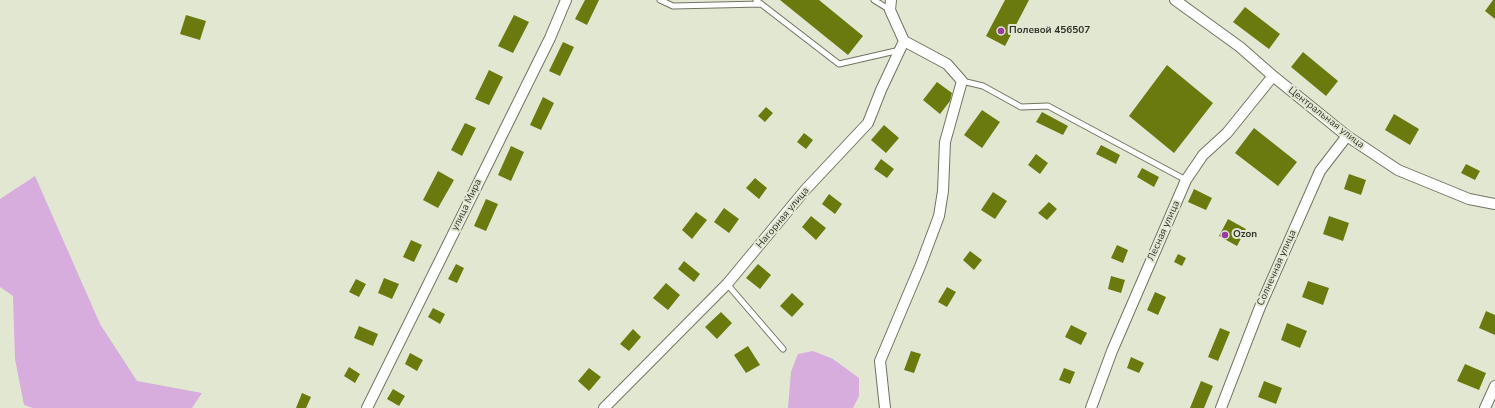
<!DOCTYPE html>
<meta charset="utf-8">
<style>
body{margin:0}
canvas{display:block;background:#e2e7d2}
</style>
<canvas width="1495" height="408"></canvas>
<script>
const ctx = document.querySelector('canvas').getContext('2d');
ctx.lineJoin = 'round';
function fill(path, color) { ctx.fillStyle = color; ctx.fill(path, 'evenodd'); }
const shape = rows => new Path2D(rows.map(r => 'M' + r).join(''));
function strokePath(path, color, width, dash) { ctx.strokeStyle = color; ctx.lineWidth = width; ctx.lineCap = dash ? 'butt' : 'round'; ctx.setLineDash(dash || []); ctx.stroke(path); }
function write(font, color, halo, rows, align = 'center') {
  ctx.font = font + ' "Nunito Sans",sans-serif'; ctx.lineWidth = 4; ctx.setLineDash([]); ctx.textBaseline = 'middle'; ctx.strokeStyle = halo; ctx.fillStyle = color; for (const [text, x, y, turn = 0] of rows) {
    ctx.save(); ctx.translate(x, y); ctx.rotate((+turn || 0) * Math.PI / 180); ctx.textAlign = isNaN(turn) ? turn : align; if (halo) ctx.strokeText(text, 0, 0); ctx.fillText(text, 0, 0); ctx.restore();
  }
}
fill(shape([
 [35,176,100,324,137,381,202,393,192,408,33,408,24,405,15,359,13,296,0,287,0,199],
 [813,351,833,359,859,378,859,396,853,408,788,408,791,372,798,354]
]), '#d7addd');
fill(shape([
 [585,0,599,0,587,25,575,19],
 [780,0,819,0,863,36,848,55],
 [1005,0,1029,0,1005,46,986,36],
 [1493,0,1495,0,1495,19,1485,11],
 [1245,7,1280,34,1269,49,1233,22],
 [186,15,206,21,200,40,180,34],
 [514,15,529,22,513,53,498,46],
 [563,42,574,47,560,76,549,71],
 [1303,52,1338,81,1326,96,1291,67],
 [1167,65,1213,103,1174,153,1129,116],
 [489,70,503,77,489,105,475,99],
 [937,82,952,93,950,101,940,114,923,100],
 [543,97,554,103,541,130,530,125],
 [766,107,773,113,765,122,758,116],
 [982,110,1000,122,982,148,964,135],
 [1042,112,1068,126,1063,135,1036,122],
 [1394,114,1419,129,1410,145,1385,130],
 [465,123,476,128,462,156,451,150],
 [884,125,899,138,886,153,871,140],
 [1254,128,1297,162,1278,186,1235,153],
 [804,133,813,140,806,149,797,142],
 [1101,145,1120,155,1116,164,1096,154],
 [511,146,524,152,511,181,498,175],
 [1036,154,1048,163,1040,174,1028,165],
 [881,159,894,169,887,178,874,169],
 [1466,164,1480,171,1475,180,1461,173],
 [1142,168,1159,177,1154,187,1137,177],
 [438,171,454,180,438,208,423,200],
 [1349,174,1366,180,1361,195,1344,189],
 [755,178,767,188,759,199,746,188],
 [1194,189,1212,198,1206,210,1188,202],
 [993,192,1007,201,995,219,981,210],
 [829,194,842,204,835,214,822,204],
 [486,199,498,204,486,231,474,226],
 [1049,202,1057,209,1047,220,1038,213],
 [724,208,739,219,729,233,714,222],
 [696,212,707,220,692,239,682,230],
 [811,216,826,228,816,240,802,227],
 [1329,216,1349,223,1343,241,1323,234],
 [1228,219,1246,229,1237,246,1219,236],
 [411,240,422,245,414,262,403,257],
 [1117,245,1128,250,1123,263,1111,258],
 [970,251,982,260,974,270,963,260],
 [1178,254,1186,258,1182,266,1174,262],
 [684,261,700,274,694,282,678,269],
 [456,264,464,268,457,283,448,279],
 [758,264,771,275,760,289,746,278],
 [1111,276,1125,280,1121,293,1108,289],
 [384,278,399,284,392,299,378,293],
 [356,279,366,284,359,297,349,292],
 [1308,281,1329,288,1323,305,1302,297],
 [666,283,680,295,668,310,653,298],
 [947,287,956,292,947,307,938,302],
 [1155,292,1166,297,1158,315,1147,310],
 [792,293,804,304,792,317,780,306],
 [433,308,445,314,440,324,428,317],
 [1486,311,1495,315,1495,335,1479,328],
 [721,312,732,323,717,339,705,327],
 [1287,323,1307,331,1300,348,1281,340],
 [1071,325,1087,333,1081,345,1065,337],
 [359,326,378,334,373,346,354,338],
 [1220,328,1230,332,1218,361,1208,357],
 [633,329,641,337,629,351,620,344],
 [748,346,760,365,746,373,734,355],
 [911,351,921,354,914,373,904,370],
 [410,353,423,360,417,371,405,364],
 [1131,357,1144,363,1139,373,1127,368],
 [1465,364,1486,373,1479,390,1457,381],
 [349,367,360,374,355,383,344,376],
 [589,368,601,377,589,391,578,381],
 [1064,368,1075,372,1070,384,1059,380],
 [1201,381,1213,386,1204,408,1190,408],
 [1264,381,1282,388,1276,404,1258,397],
 [393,389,405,396,399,406,387,399],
 [302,393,311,397,306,408,296,408]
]), '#6b7a0f');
const service = shape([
 [660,0,673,6,761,4],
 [756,0,839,64,900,50],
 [874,0,890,10],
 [962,81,983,86,1021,107,1048,106,1186,180],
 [727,284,783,349]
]);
const minor = shape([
 [1175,0,1240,47,1273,76,1347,136,1398,170,1469,199,1495,204],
 [367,408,550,38,566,0],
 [604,408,727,284,806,189,868,123,881,90,904,41,890,10,891,0],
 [885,408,880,361,921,264,939,216,943,191,945,142,962,81,947,64,904,41],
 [1091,408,1112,351,1186,180,1203,155,1227,133,1273,76],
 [1221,408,1260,307,1320,171,1347,136],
 [1485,408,1495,386]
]);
strokePath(service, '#707562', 7);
strokePath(minor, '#707562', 12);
strokePath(service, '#fff', 5);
strokePath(minor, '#fff', 10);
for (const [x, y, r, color] of [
 [1001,31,4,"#983ba4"],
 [1225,235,4,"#983ba4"]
]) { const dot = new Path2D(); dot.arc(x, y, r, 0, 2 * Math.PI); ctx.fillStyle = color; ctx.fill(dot); strokePath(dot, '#e2e7d2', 1.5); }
write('bold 10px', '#33352d', '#e2e7d2', [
 ["Полевой 456507",1009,31],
 ["Ozon",1233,235]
], 'left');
write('10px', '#33352d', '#e2e7d2', [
 ["Центральная улица",1326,118,38],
 ["улица Мира",467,205,-64],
 ["Нагорная улица",783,218,-50],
 ["Лесная улица",1164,231,-66],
 ["Солнечная улица",1277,268,-66]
]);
</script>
